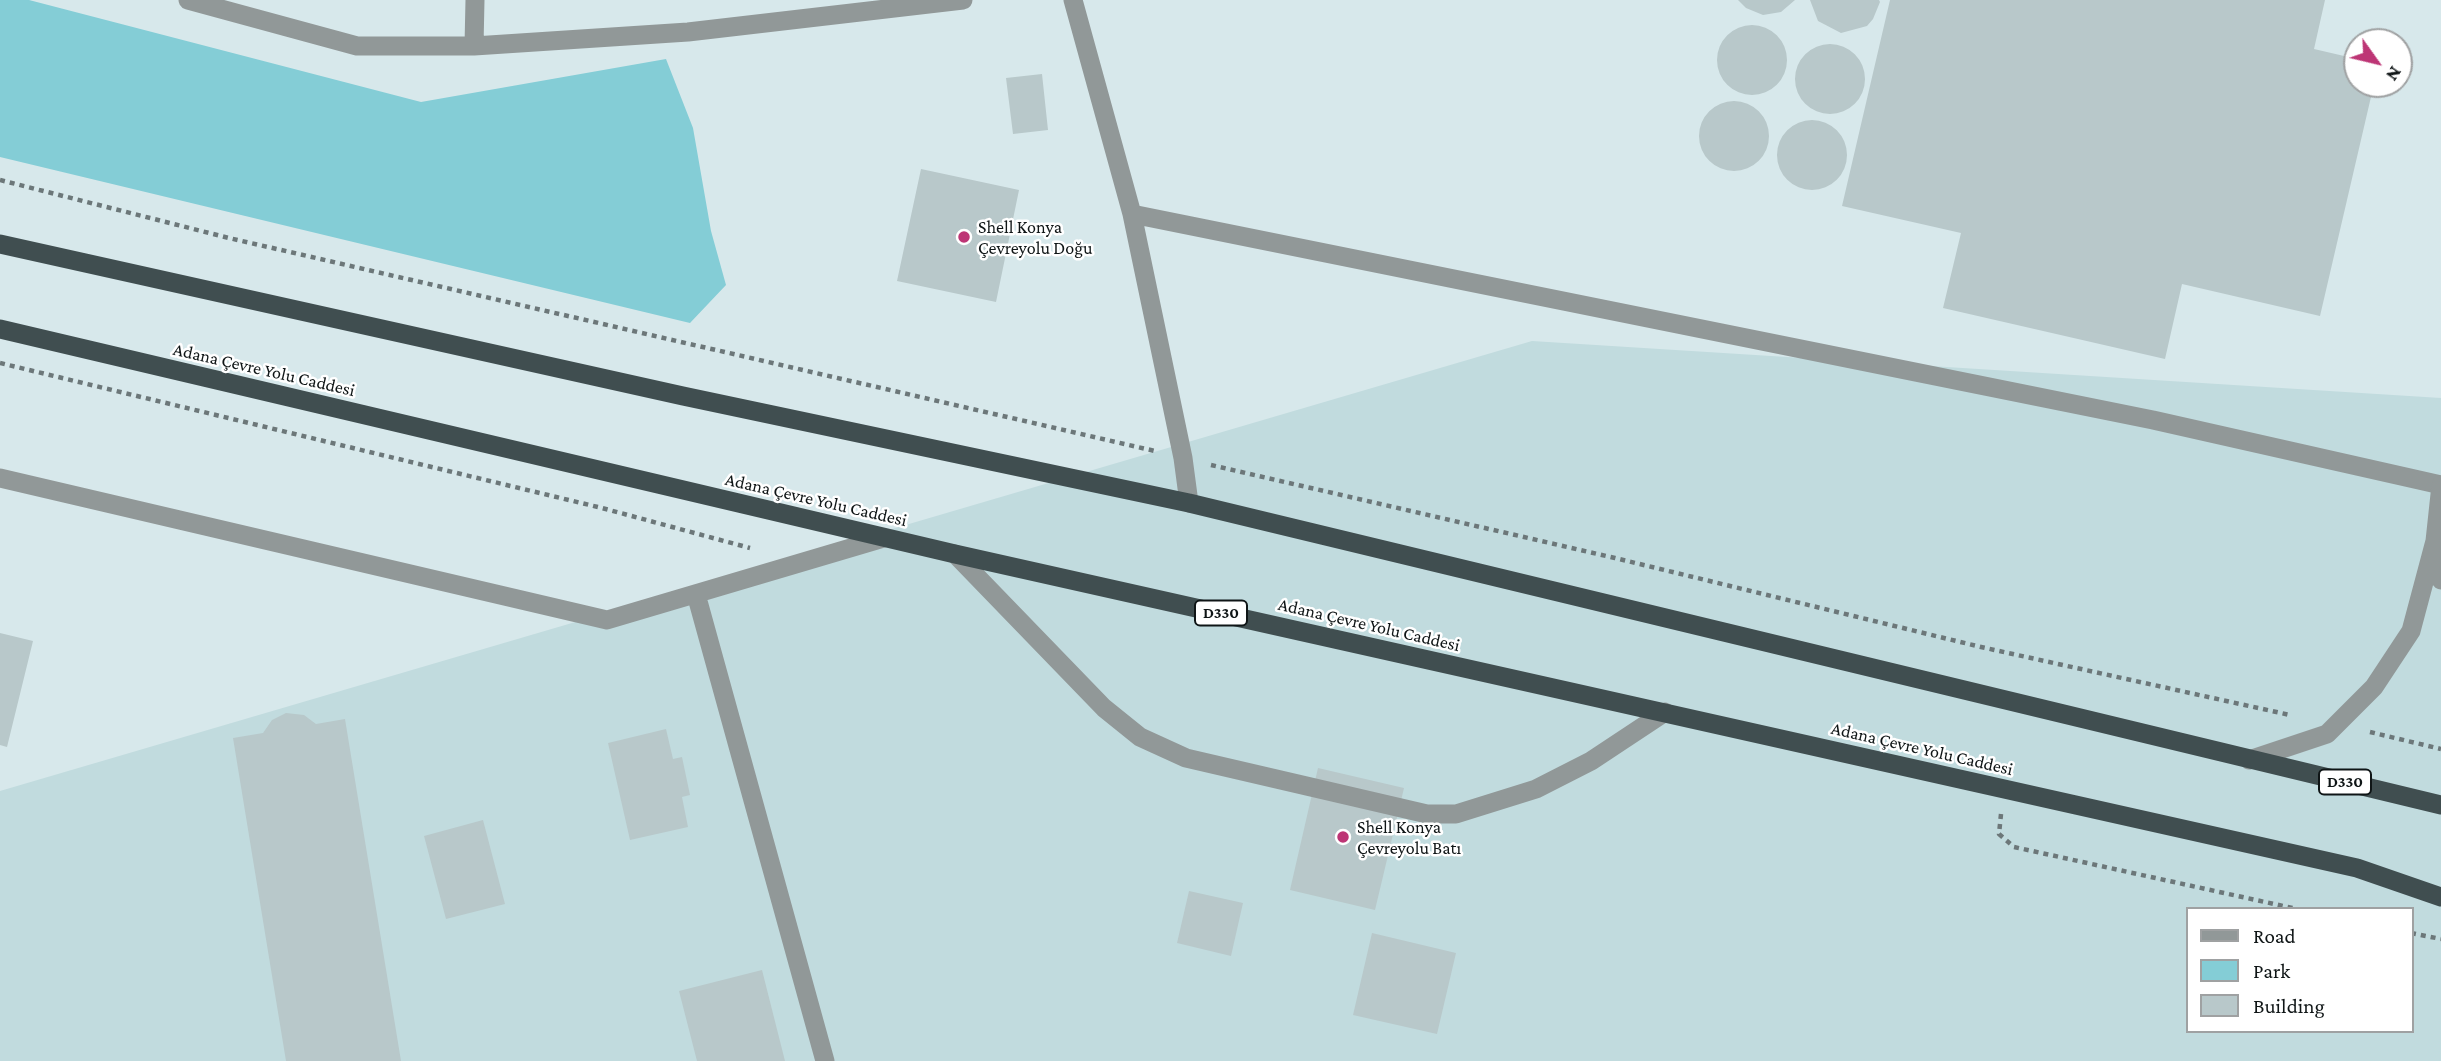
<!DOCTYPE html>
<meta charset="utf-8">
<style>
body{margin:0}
#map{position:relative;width:2441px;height:1061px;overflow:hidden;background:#d7e8eb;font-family:"Crimson Pro",serif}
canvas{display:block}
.legend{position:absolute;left:2186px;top:907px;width:228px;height:126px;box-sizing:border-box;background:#fff;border:2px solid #9fa1a2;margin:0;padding:9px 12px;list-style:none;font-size:21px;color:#0f1516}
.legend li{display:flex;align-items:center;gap:14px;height:35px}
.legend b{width:35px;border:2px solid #9fa1a2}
.north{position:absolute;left:2343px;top:28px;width:70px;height:70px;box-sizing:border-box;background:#fff;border:2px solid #9fa1a2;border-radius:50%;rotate:124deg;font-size:19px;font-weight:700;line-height:28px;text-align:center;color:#0f1516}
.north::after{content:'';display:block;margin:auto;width:24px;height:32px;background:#bd3575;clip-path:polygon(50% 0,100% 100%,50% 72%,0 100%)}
</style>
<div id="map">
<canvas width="2441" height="1061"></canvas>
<ul class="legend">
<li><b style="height:9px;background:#919898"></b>Road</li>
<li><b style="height:19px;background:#84cdd6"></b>Park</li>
<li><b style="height:19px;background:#b8c8ca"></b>Building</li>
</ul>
<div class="north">N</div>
</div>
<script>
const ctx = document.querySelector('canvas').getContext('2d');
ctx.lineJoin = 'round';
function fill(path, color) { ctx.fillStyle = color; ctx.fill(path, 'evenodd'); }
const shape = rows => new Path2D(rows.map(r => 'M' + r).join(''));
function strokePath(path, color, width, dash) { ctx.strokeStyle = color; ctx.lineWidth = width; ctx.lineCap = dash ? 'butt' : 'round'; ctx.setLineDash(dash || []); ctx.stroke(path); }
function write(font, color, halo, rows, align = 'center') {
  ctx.font = font + ' "Crimson Pro",serif'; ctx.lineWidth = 5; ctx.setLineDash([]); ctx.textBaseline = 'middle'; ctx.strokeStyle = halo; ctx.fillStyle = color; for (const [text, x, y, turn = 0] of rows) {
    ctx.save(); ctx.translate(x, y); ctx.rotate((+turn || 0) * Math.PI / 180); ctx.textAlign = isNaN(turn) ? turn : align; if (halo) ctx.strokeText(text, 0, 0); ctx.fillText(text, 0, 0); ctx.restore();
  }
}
fill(shape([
 [1532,341,2441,398,2441,1061,0,1061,0,791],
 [2187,909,2411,909,2411,1031,2187,1031]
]), '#c1dbde');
fill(shape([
 [0,0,29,0,421,102,666,59,693,128,711,231,726,285,690,323,0,157]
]), '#84cdd6');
fill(shape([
 [1738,0,1795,0,1781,12,1763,15,1746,8],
 [1810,0,1879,0,1880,2,1873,19,1867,26,1841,33,1818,21],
 [1890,0,2325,0,2314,49,2357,59,2357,84,2374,84,2320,316,2182,284,2165,359,1943,308,1961,233,1842,206],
 '1717 60a35 35 0 1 1 70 0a35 35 0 1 1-70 0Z',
 '1795 79a35 35 0 1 1 70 0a35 35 0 1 1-70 0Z',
 [1042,74,1048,130,1013,134,1006,78],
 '1699 136a35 35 0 1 1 70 0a35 35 0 1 1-70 0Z',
 '1777 155a35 35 0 1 1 70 0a35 35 0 1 1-70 0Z',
 [921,169,1019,190,996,302,897,281],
 [0,633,33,641,7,747,0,745],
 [286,713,304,715,316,724,345,719,401,1061,286,1061,233,738,263,733,272,720],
 [666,729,673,759,682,757,690,795,682,797,688,827,630,840,608,743],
 [1318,768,1404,788,1375,910,1290,890],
 [483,820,505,904,446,919,424,836],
 [1189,891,1243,903,1231,956,1177,943],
 [1372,933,1456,953,1437,1034,1353,1015],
 [762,970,785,1061,697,1061,679,991]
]), '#b8c8ca');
strokePath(shape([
 [0,180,229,238,1155,451],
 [0,363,602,508,750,548],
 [1211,465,1615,558,1981,647,2290,715],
 [2370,732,2441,749],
 [2001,814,1999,834,2014,847,2297,909],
 [2411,933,2441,939]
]), '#6c7779', 4.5, [5, 5]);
strokePath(shape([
 [955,554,1104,708,1140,737,1186,758,1427,814,1456,814,1536,789,1591,761,1665,712]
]), '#919898', 19);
strokePath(shape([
 [188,0,357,46,474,46,688,32,963,0],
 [1073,0,1132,214,1183,458,1189,503],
 [474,46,475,0],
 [1132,214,2153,420,2441,485],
 [0,478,607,620,884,538],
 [696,594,825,1061]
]), '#919898', 19);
strokePath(shape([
 [2436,549,2441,580],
 [2249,760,2327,734,2374,687,2411,631,2435,541,2441,485]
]), '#919898', 19);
strokePath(shape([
 [0,244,683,396,1189,503,2441,805],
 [0,329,955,554,2357,868,2441,897]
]), '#404e50', 19);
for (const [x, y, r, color] of [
 [964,237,7,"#bd3575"],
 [1343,837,7,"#bd3575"]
]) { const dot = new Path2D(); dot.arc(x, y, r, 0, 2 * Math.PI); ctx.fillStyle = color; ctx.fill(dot); strokePath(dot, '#fff', 2.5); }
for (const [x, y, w] of [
 [1221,613,52],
 [2345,782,52]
]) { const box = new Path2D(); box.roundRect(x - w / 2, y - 12.5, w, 25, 5); ctx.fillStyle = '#fff'; ctx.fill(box); strokePath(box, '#0f1516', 2); }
write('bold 16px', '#0f1516', null, [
 ["D330",1221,613],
 ["D330",2345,782]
]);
write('18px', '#0f1516', '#fff', [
 ["Shell Konya",978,227],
 ["Çevreyolu Doğu",978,248],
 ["Shell Konya",1357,827],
 ["Çevreyolu Batı",1357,848]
], 'left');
write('18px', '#0f1516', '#fff', [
 ["Adana Çevre Yolu Caddesi",264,370,13],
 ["Adana Çevre Yolu Caddesi",816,500,13],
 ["Adana Çevre Yolu Caddesi",1369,625,13],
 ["Adana Çevre Yolu Caddesi",1922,749,13]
]);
</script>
